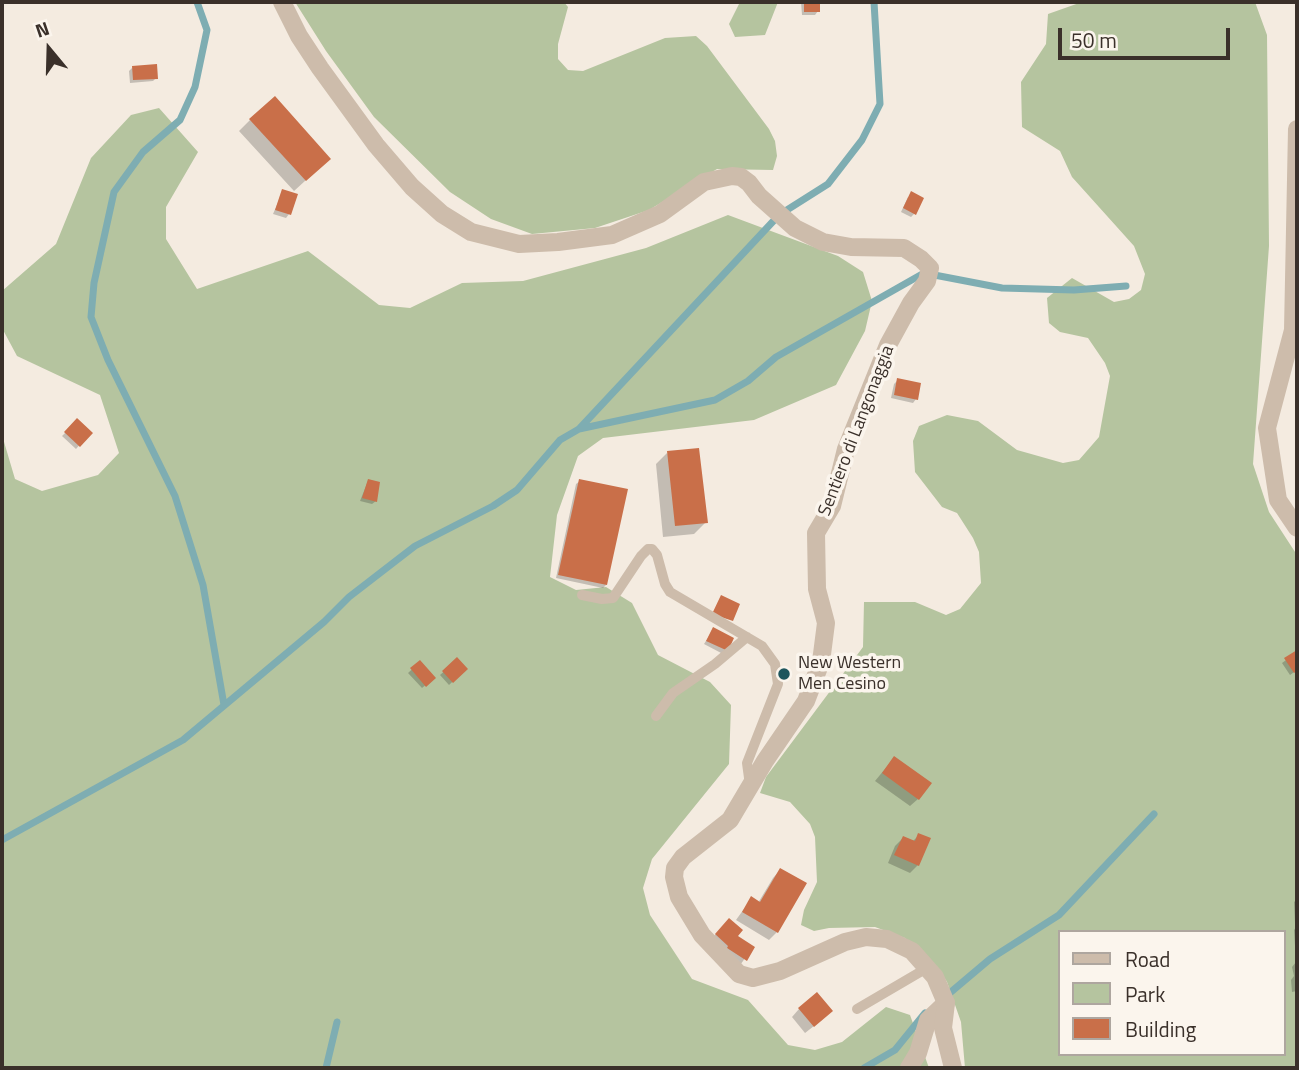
<!DOCTYPE html>
<style>
body{margin:0}
#map{position:relative;width:1299px;height:1070px;overflow:hidden;background:#f4ebe0;font-family:"Titillium Web",sans-serif}
canvas{display:block}
.frame{position:absolute;inset:0;border:4px solid #3a302a;pointer-events:none}
.legend{position:absolute;left:1058px;top:930px;width:228px;height:126px;box-sizing:border-box;background:#fbf5ed;border:2px solid #aea69f;margin:0;padding:9px 12px;list-style:none;font-size:21px;color:#3a302a}
.legend li{display:flex;align-items:center;gap:14px;height:35px}
.legend b{width:35px;border:2px solid #aea69f}
.north{position:absolute;left:14px;top:14px;width:70px;height:70px;-webkit-text-stroke:5px #fbf5ed;paint-order:stroke;rotate:341deg;font-size:19px;font-weight:700;line-height:28px;text-align:center;color:#3a302a}
.north::after{content:'';display:block;margin:auto;width:24px;height:32px;background:#3a302a;clip-path:polygon(50% 0,100% 100%,50% 72%,0 100%)}
.scale{position:absolute;left:1058px;top:28px;width:172px;height:32px;box-sizing:border-box;border:4px solid #3a302a;border-top:0;padding-left:9px;font-size:21px;line-height:24px;white-space:nowrap;color:#3a302a;-webkit-text-stroke:5px #fbf5ed;paint-order:stroke}
</style>
<div id="map">
<canvas width="1299" height="1070"></canvas>
<div class="frame"></div>
<ul class="legend">
<li><b style="height:9px;background:#cdbcab"></b>Road</li>
<li><b style="height:19px;background:#b5c49f"></b>Park</li>
<li><b style="height:19px;background:#c96f49"></b>Building</li>
</ul>
<div class="north">N</div>
<div class="scale">50 m</div>
</div>
<script>
const ctx = document.querySelector('canvas').getContext('2d');
ctx.lineJoin = 'round';
function fill(path, color) { ctx.fillStyle = color; ctx.fill(path, 'evenodd'); }
const shape = rows => new Path2D(rows.map(r => 'M' + r).join(''));
function strokePath(path, color, width, dash) { ctx.strokeStyle = color; ctx.lineWidth = width; ctx.lineCap = dash ? 'butt' : 'round'; ctx.setLineDash(dash || []); ctx.stroke(path); }
function write(font, color, halo, rows, align = 'center') {
  ctx.font = font + ' "Titillium Web",sans-serif'; ctx.lineWidth = 7; ctx.setLineDash([]); ctx.textBaseline = 'middle'; ctx.strokeStyle = halo; ctx.fillStyle = color; for (const [text, x, y, turn = 0] of rows) {
    ctx.save(); ctx.translate(x, y); ctx.rotate((+turn || 0) * Math.PI / 180); ctx.textAlign = isNaN(turn) ? turn : align; if (halo) ctx.strokeText(text, 0, 0); ctx.fillText(text, 0, 0); ctx.restore();
  }
}
fill(shape([
 [295,2,564,2,568,7,558,44,558,59,568,70,583,71,665,38,696,36,707,46,769,129,775,141,777,156,773,170,717,169,649,210,595,228,532,234,491,219,450,192,374,117,326,51],
 [740,2,778,2,765,35,735,37,729,24],
 [1082,2,1255,2,1267,35,1269,246,1253,464,1269,512,1297,555,1297,1068,965,1068,961,1022,947,982,939,969,905,938,875,927,829,928,814,931,801,925,804,910,817,882,815,837,810,824,790,802,760,793,766,777,863,647,864,602,915,602,946,615,960,609,981,583,979,552,973,538,957,513,942,507,915,472,913,441,919,426,947,415,978,421,1017,450,1063,463,1079,460,1099,437,1110,376,1105,363,1088,338,1060,332,1049,323,1047,298,1072,278,1114,302,1129,299,1141,290,1145,274,1134,246,1072,177,1060,151,1022,127,1021,82,1046,44,1048,14],
 [1059,932,1283,932,1283,1054,1059,1054],
 [159,108,198,152,166,207,166,239,197,289,308,251,379,305,410,308,462,283,523,281,646,248,728,215,838,256,863,272,872,301,865,331,836,385,754,420,603,438,578,456,557,515,550,577,576,590,606,587,632,603,658,655,710,682,731,705,729,764,652,859,643,888,650,915,692,979,748,1000,788,1045,815,1050,842,1042,886,1007,910,1015,929,1068,2,1068,2,435,15,479,42,491,98,475,119,453,100,395,17,356,2,328,2,291,56,244,91,158,131,115]
]), '#b5c49f');
fill(shape([
 [801,2,818,2,818,11,815,15,802,15],
 [132,68,156,78,153,81,130,83,129,71],
 [250,120,317,170,294,191,239,131],
 [283,191,289,214,286,218,273,214],
 [908,197,914,214,911,217,901,212],
 [898,380,916,399,913,403,891,398,894,384],
 [77,421,90,433,76,449,62,436],
 [667,453,706,522,694,534,663,537,656,464],
 [368,481,376,501,372,504,360,501],
 [580,481,606,585,603,588,556,578,576,484],
 [713,630,732,639,723,654,704,644],
 [1297,652,1297,670,1290,675,1282,663],
 [457,660,466,669,449,685,440,675],
 [420,662,434,678,422,688,408,673],
 [894,758,918,799,910,806,875,781],
 [919,835,918,865,910,873,888,863,895,846,903,838,912,842],
 [780,870,777,932,769,940,736,920,751,899,758,903,773,878],
 [1297,899,1297,923,1295,923,1294,902],
 [1297,926,1297,991,1292,992,1291,980,1294,976,1292,967,1296,962,1294,930],
 [721,928,753,947,738,968,709,942],
 [799,1009,823,1019,805,1033,792,1017]
]), '#0003');
strokePath(shape([
 [197,2,207,30,195,87,180,120,143,152,114,192,94,283,91,317,108,360,175,496,203,585,224,705],
 [579,429,715,400,748,381,776,357,924,273,1002,288,1074,290,1126,286],
 [2,840,183,740,324,622,349,597,415,546,493,506,517,490,560,440,579,429,779,215,828,184,862,140,880,104,874,2],
 [945,997,990,959,1059,915,1154,814],
 [326,1068,337,1022],
 [864,1068,895,1050,925,1013]
]), '#7eadb2', 7);
fill(shape([
 [804,2,820,2,820,12,804,12],
 [157,64,158,79,133,80,132,66],
 [275,96,331,159,306,181,249,119],
 [282,189,298,194,291,215,275,210],
 [911,191,924,198,916,215,903,208],
 [897,378,921,383,918,400,894,395],
 [77,418,93,433,80,447,64,432],
 [699,448,708,523,675,526,667,451],
 [368,479,380,482,377,502,362,498],
 [579,479,628,489,607,585,558,575],
 [721,595,740,604,733,621,712,614],
 [713,627,734,638,728,651,706,641],
 [1297,650,1297,671,1294,673,1284,658],
 [457,657,468,669,453,683,442,671],
 [420,660,436,678,426,687,410,668],
 [894,756,932,783,919,800,882,773],
 [918,833,931,838,919,866,894,855,903,836,915,841],
 [780,868,807,883,778,933,742,912,751,896,760,902],
 [729,918,743,930,738,936,755,947,747,961,727,948,728,946,715,934],
 [817,992,833,1011,814,1027,798,1008]
]), '#c96f49');
strokePath(shape([
 [582,595,602,599,613,598,641,556,648,549,652,549,657,555,665,584,670,592,762,646,775,664,778,684,747,763,750,785],
 [656,716,673,693,715,664,747,637],
 [857,1009,927,968]
]), '#cdbcab', 10);
strokePath(shape([
 [909,1068,918,1053,928,1020,946,1003]
]), '#cdbcab', 18);
strokePath(shape([
 [282,2,299,36,320,68,376,145,412,187,442,214,471,232,519,244,558,242,612,235,660,214,704,182,732,176,741,177,749,183,759,196,795,228,823,242,851,247,904,248,921,259,930,268,927,281,911,303,888,345,846,449,832,506,816,533,817,589,826,623,821,662,806,701,765,761,730,820,683,857,675,868,674,877,679,897,702,935,739,974,753,978,780,971,845,942,866,937,887,939,912,951,935,977,946,1003,943,1028,953,1068],
 [1297,129,1293,330,1267,428,1278,500,1297,528]
]), '#cdbcab', 18);
for (const [x, y, r, color] of [
 [784,674,7,"#1e565d"]
]) { const dot = new Path2D(); dot.arc(x, y, r, 0, 2 * Math.PI); ctx.fillStyle = color; ctx.fill(dot); strokePath(dot, '#fbf5ed', 2.5); }
write('18px', '#3a302a', '#fbf5ed', [
 ["Sentiero di Langonaggia",857,431,-69]
]);
write('18px', '#3a302a', '#fbf5ed', [
 ["New Western",798,664],
 ["Men Cesino",798,685]
], 'left');
</script>
